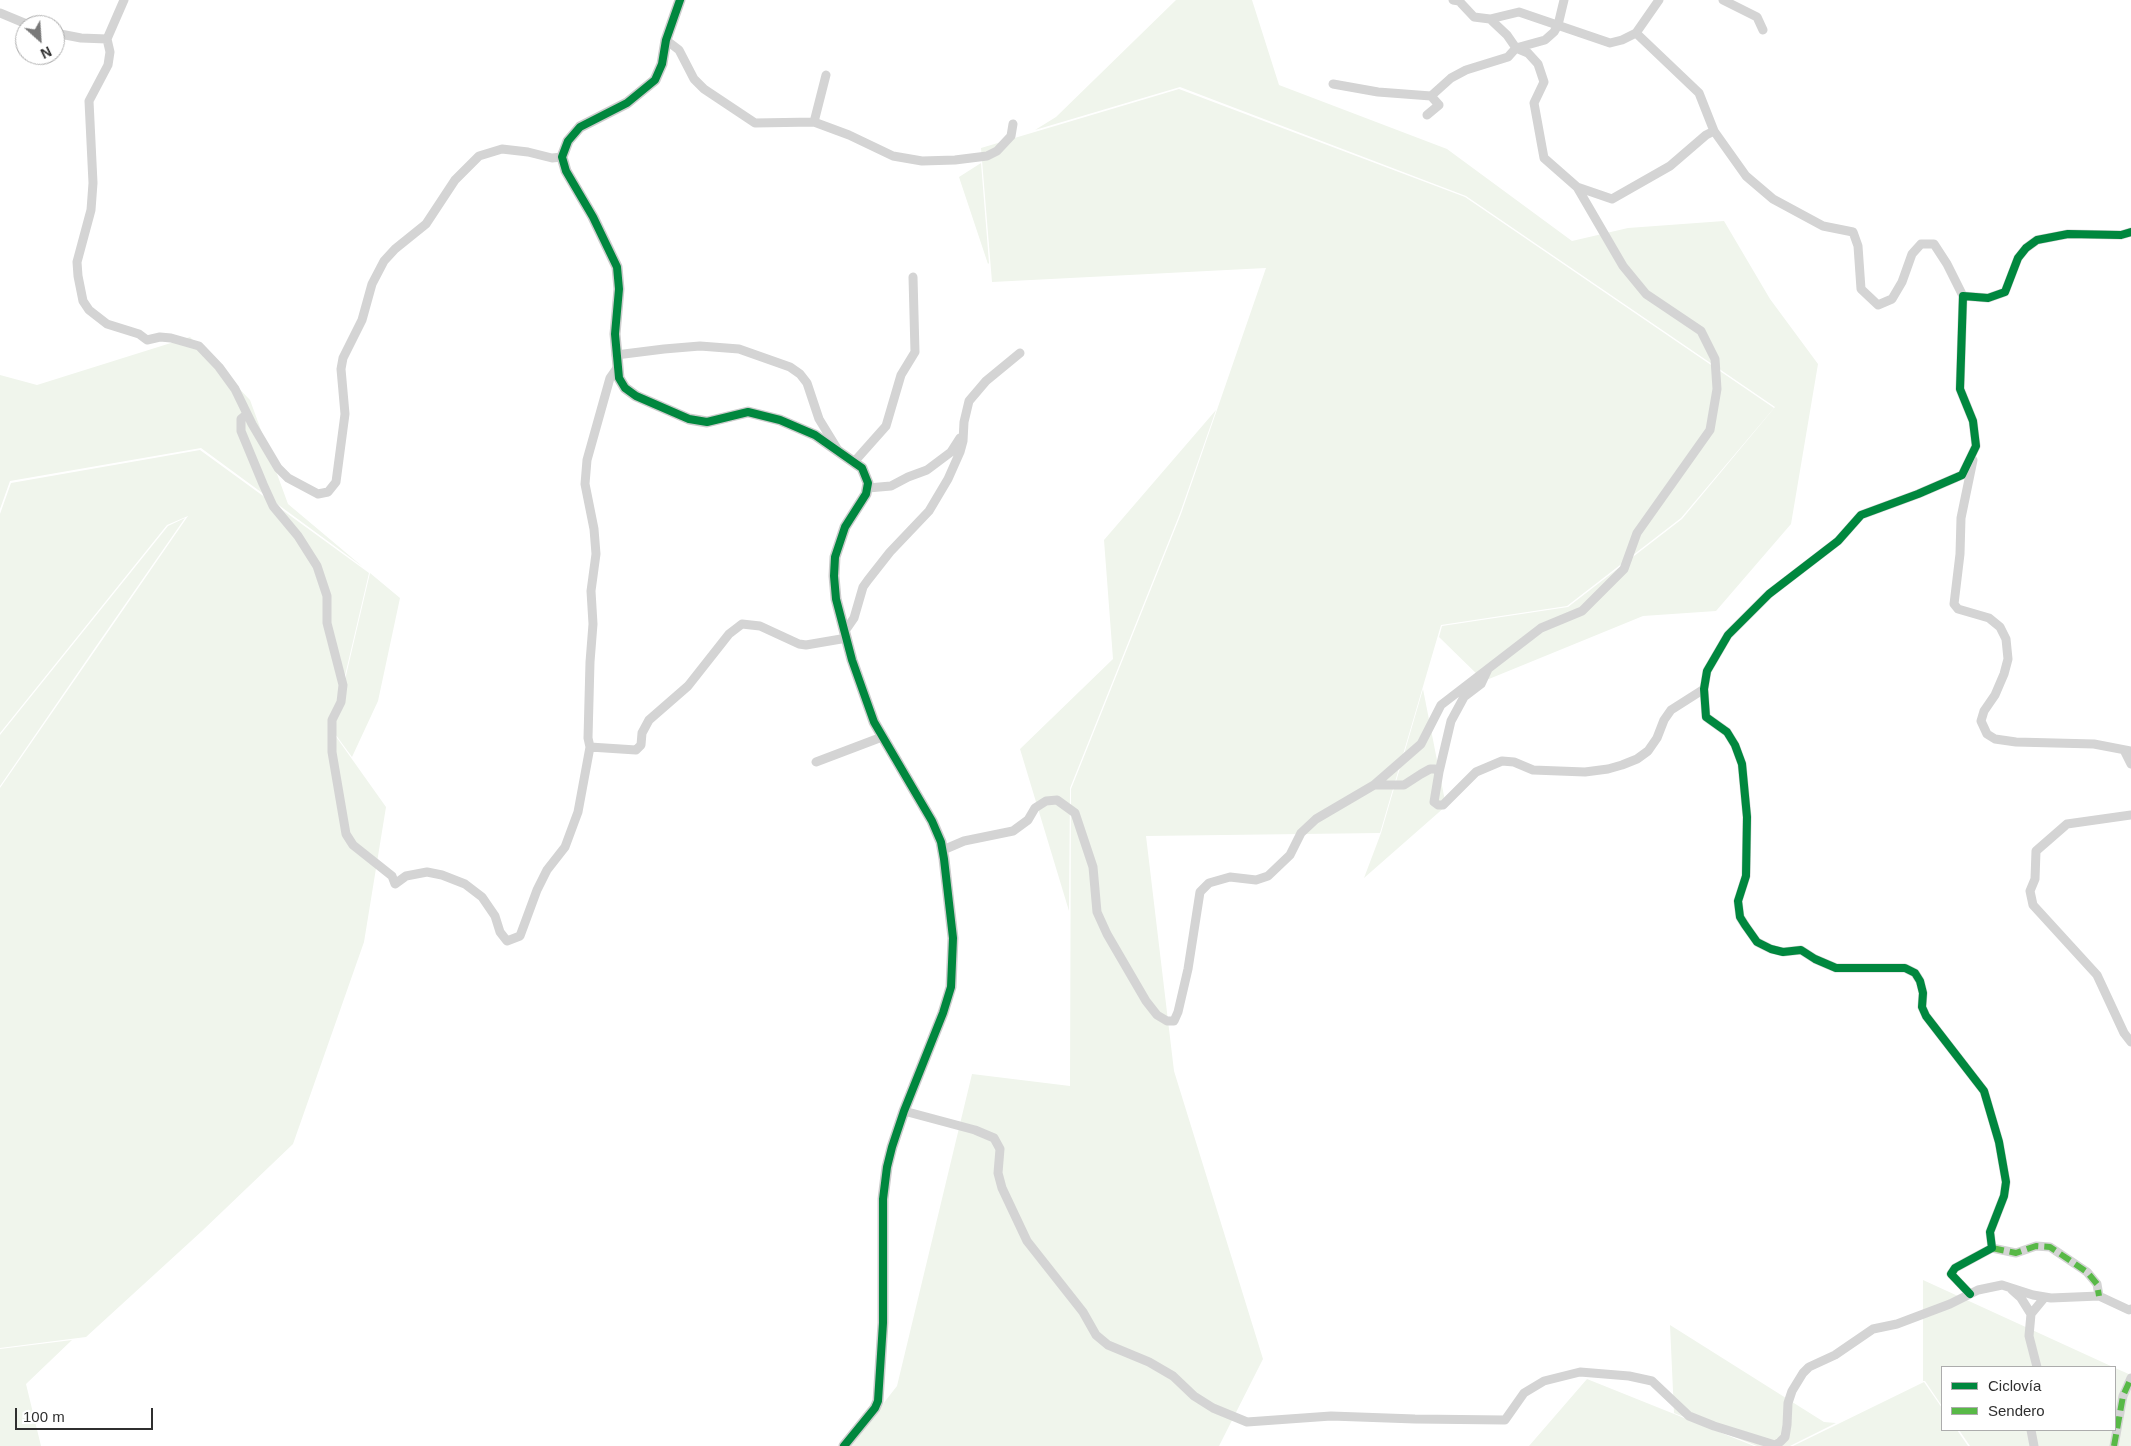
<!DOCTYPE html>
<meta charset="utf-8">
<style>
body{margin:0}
#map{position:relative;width:2131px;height:1446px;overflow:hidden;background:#fff;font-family:Arial,sans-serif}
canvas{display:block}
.legend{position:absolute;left:1941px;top:1366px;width:175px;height:65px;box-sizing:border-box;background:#fff;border:1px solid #acacac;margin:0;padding:6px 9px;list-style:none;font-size:15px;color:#2f2f2f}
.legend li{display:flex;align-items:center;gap:10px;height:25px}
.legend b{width:25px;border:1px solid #acacac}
.north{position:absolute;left:15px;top:15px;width:50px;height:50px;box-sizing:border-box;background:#fff;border:1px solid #acacac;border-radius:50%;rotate:154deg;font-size:14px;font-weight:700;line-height:20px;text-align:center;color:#2f2f2f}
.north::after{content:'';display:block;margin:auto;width:18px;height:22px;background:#787878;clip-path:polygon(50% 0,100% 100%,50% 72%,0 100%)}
.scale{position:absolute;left:15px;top:1408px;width:138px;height:22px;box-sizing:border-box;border:2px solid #2f2f2f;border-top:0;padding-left:6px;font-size:15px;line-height:18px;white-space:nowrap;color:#2f2f2f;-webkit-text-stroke:4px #fff;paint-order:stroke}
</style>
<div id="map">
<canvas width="2131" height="1446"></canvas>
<ul class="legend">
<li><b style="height:6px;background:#00873e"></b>Ciclovía</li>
<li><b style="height:6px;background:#58b947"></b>Sendero</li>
</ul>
<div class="north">N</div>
<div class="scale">100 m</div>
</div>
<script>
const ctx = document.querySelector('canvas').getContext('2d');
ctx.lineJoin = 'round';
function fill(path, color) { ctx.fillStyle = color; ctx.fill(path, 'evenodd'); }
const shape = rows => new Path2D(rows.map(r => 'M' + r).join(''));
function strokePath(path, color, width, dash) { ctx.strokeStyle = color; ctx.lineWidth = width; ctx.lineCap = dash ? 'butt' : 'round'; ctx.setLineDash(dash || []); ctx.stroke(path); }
fill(shape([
 [1176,0,1252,0,1279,85,1447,149,1572,241,1628,228,1724,221,1770,299,1818,364,1791,524,1716,611,1643,616,1484,681,1439,637,1442,626,1568,607,1682,519,1775,407,1466,196,1180,87,1035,130,1056,117],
 [1179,89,1465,197,1774,408,1681,518,1567,606,1441,625,1380,833,1146,836,1174,1071,1263,1359,1219,1446,850,1446,897,1386,972,1074,1070,1086,1071,789,1181,514,1266,268,992,282,981,148],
 [981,163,989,263,988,264,959,177],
 [190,337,250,400,288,504,363,567,201,448,10,481,0,509,0,375,37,385],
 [1216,410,1180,513,1070,788,1069,911,1020,749,1113,659,1104,540],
 [200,450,369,573,332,731,386,807,364,942,293,1144,202,1231,86,1337,0,1348,0,788,188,516,167,525,0,733,0,514,11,483],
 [185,518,99,642,0,786,0,735,168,526],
 [370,573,400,598,378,701,352,757,333,731],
 [1423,689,1446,806,1364,878,1381,833],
 [1923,1280,2113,1367,1942,1367,1942,1406,1925,1381,1923,1381],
 [1670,1325,1824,1422,1836,1423,1790,1446,1757,1446,1674,1413],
 [72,1340,26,1384,41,1446,0,1446,0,1349],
 [2115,1368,2131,1375,2131,1446,1970,1446,1959,1430,2115,1430],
 [1587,1379,1754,1446,1529,1446],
 [1924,1382,1942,1408,1942,1430,1957,1430,1968,1446,1793,1446]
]), '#f0f5ec');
strokePath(shape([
 [124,0,107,39,110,52,108,65,89,101,93,183,91,210,77,262,78,276,83,301,89,310,107,324,139,334,147,340,160,337,171,338,199,346,219,367,235,389,252,424,278,468,288,478,318,494,328,492,336,482,345,414,341,369,343,358,362,320,372,284,384,261,395,249,426,224,455,180,479,156,502,149,528,152,552,158,562,157],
 [1453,0,1459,1,1474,17,1490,19,1519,12,1610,43,1622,40,1636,33,1659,0],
 [1723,0,1757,17,1763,30],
 [0,13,29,25],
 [1490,19,1507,35,1516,48,1528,53,1538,64,1544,82,1534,103,1544,158,1577,187,1612,199,1670,166,1706,135,1714,131],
 [55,33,81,38,107,39],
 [1636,33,1699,93,1714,131,1746,176,1773,199,1823,226,1853,232,1858,246,1861,289,1878,305,1892,299,1902,282,1912,254,1921,244,1934,244,1947,264,1963,296],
 [666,40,679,50,694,79,704,89,755,123,814,122,849,135,893,156,922,161,955,160,987,156,997,151,1011,136,1013,124],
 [1333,84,1378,92,1431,96,1451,78,1466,70,1508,57,1516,48,1545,40,1554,32,1558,25,1564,0],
 [1427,115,1439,105,1431,96],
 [814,122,826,75],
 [616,355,664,349,700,346,739,349,790,367,800,374,807,383,819,419,838,450],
 [247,414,241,419,241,431,263,484,273,506,298,536,317,566,327,596,327,623,343,685,341,702,332,720,332,752,346,834,353,845,392,876,395,884,406,876,427,872,442,875,465,884,482,897,495,916,500,932,507,941,520,936,537,890,547,870,565,847,578,812,590,747,588,738,590,662,593,624,591,591,596,554,594,529,585,484,587,460,610,378,617,368],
 [1973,460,1961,518,1960,554,1954,604,1958,609,1989,618,2000,627,2006,639,2008,659,2004,674,1995,695,1984,711,1981,721,1987,734,1995,739,2016,742,2094,744,2131,751],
 [854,462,886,426,901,375,915,352,913,277],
 [868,488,891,486,908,477,927,470,951,452,960,438],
 [845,631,854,618,863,587,868,580,890,552,929,511,948,479,960,452,963,441,964,422,969,401,986,381,1020,353],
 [590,747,636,750,641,745,642,733,649,720,688,686,729,634,742,624,760,626,799,644,806,645,847,638],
 [2124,750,2131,764],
 [816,762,882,737],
 [1439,772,1451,721,1464,697,1481,684,1488,669],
 [1374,785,1421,744,1441,705,1541,628,1582,611,1624,569,1637,533,1710,430,1717,389,1715,359,1701,331,1646,294,1623,266,1577,187],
 [2131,815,2067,824,2036,851,2035,879,2030,891,2033,905,2097,975,2124,1033,2131,1042],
 [943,850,964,841,1013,831,1028,820,1035,808,1046,801,1057,800,1075,813,1093,867,1097,912,1107,934,1146,1001,1157,1015,1167,1021,1174,1021,1178,1012,1188,969,1200,892,1209,883,1230,877,1256,880,1268,876,1290,855,1301,833,1316,819,1374,785,1404,785,1421,774,1430,769,1435,769,1439,772,1434,802,1438,805,1443,805,1476,772,1502,761,1514,762,1533,770,1585,772,1608,769,1622,765,1637,759,1648,751,1657,738,1664,720,1671,710,1704,689],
 [904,1111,975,1130,994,1138,1000,1149,998,1173,1002,1188,1027,1241,1083,1312,1096,1335,1108,1345,1149,1362,1173,1376,1194,1396,1213,1408,1247,1422,1331,1416,1415,1419,1505,1420,1524,1393,1544,1381,1580,1372,1629,1376,1652,1381,1689,1416,1714,1426,1775,1445,1780,1442,1785,1437,1787,1425,1788,1403,1792,1391,1803,1373,1809,1367,1835,1355,1873,1329,1897,1324,1950,1304,1978,1290,2002,1285,2033,1295,2051,1298,2099,1296,2129,1310,2131,1309],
 [1992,1248,2016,1253,2036,1246,2050,1247,2087,1272,2097,1284,2099,1296],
 [2012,1290,2021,1298,2031,1314,2029,1336,2037,1367],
 [1970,1294,1951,1274,1955,1268,1992,1248,1990,1232,2004,1196,2006,1182,1999,1142,1984,1091,1926,1016,1922,1007,1923,993,1920,981,1915,973,1905,968,1836,968,1815,959,1801,950,1783,952,1771,949,1757,942,1745,925,1740,917,1738,901,1746,876,1747,817,1742,764,1735,745,1727,732,1706,717,1704,689,1707,671,1728,635,1769,594,1838,541,1861,515,1918,494,1962,475,1976,446,1973,421,1960,389,1963,296,1988,298,2005,292,2018,258,2026,248,2037,240,2068,234,2121,235,2131,232],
 [2031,1314,2045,1297],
 [2031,1430,2034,1446],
 [2114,1446,2123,1396,2131,1378]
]), '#d4d4d4', 9);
strokePath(shape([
 [680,0,666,40,662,64,655,80,627,103,580,127,568,141,562,157,566,171,593,217,617,267,619,289,615,334,619,378,625,388,636,396,689,419,707,422,748,412,780,420,815,435,862,468,868,483,866,494,845,527,835,557,834,576,836,599,852,660,874,722,932,821,941,842,944,859,953,938,951,987,943,1013,904,1111,892,1147,887,1167,883,1199,883,1323,878,1401,875,1408,844,1446]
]), '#cdcdcd', 11);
strokePath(shape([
 [1992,1248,2016,1253,2036,1246,2050,1247,2087,1272,2097,1284,2099,1296],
 [2114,1446,2123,1396,2131,1378]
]), '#58b947', 6, [12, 6]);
strokePath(shape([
 [680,0,666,40,662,64,655,80,627,103,580,127,568,141,562,157,566,171,593,217,617,267,619,289,615,334,619,378,625,388,636,396,689,419,707,422,748,412,780,420,815,435,862,468,868,483,866,494,845,527,835,557,834,576,836,599,852,660,874,722,932,821,941,842,944,859,953,938,951,987,943,1013,904,1111,892,1147,887,1167,883,1199,883,1323,878,1401,875,1408,844,1446],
 [1970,1294,1951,1274,1955,1268,1992,1248,1990,1232,2004,1196,2006,1182,1999,1142,1984,1091,1926,1016,1922,1007,1923,993,1920,981,1915,973,1905,968,1836,968,1815,959,1801,950,1783,952,1771,949,1757,942,1745,925,1740,917,1738,901,1746,876,1747,817,1742,764,1735,745,1727,732,1706,717,1704,689,1707,671,1728,635,1769,594,1838,541,1861,515,1918,494,1962,475,1976,446,1973,421,1960,389,1963,296,1988,298,2005,292,2018,258,2026,248,2037,240,2068,234,2121,235,2131,232]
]), '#00873e', 8);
</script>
